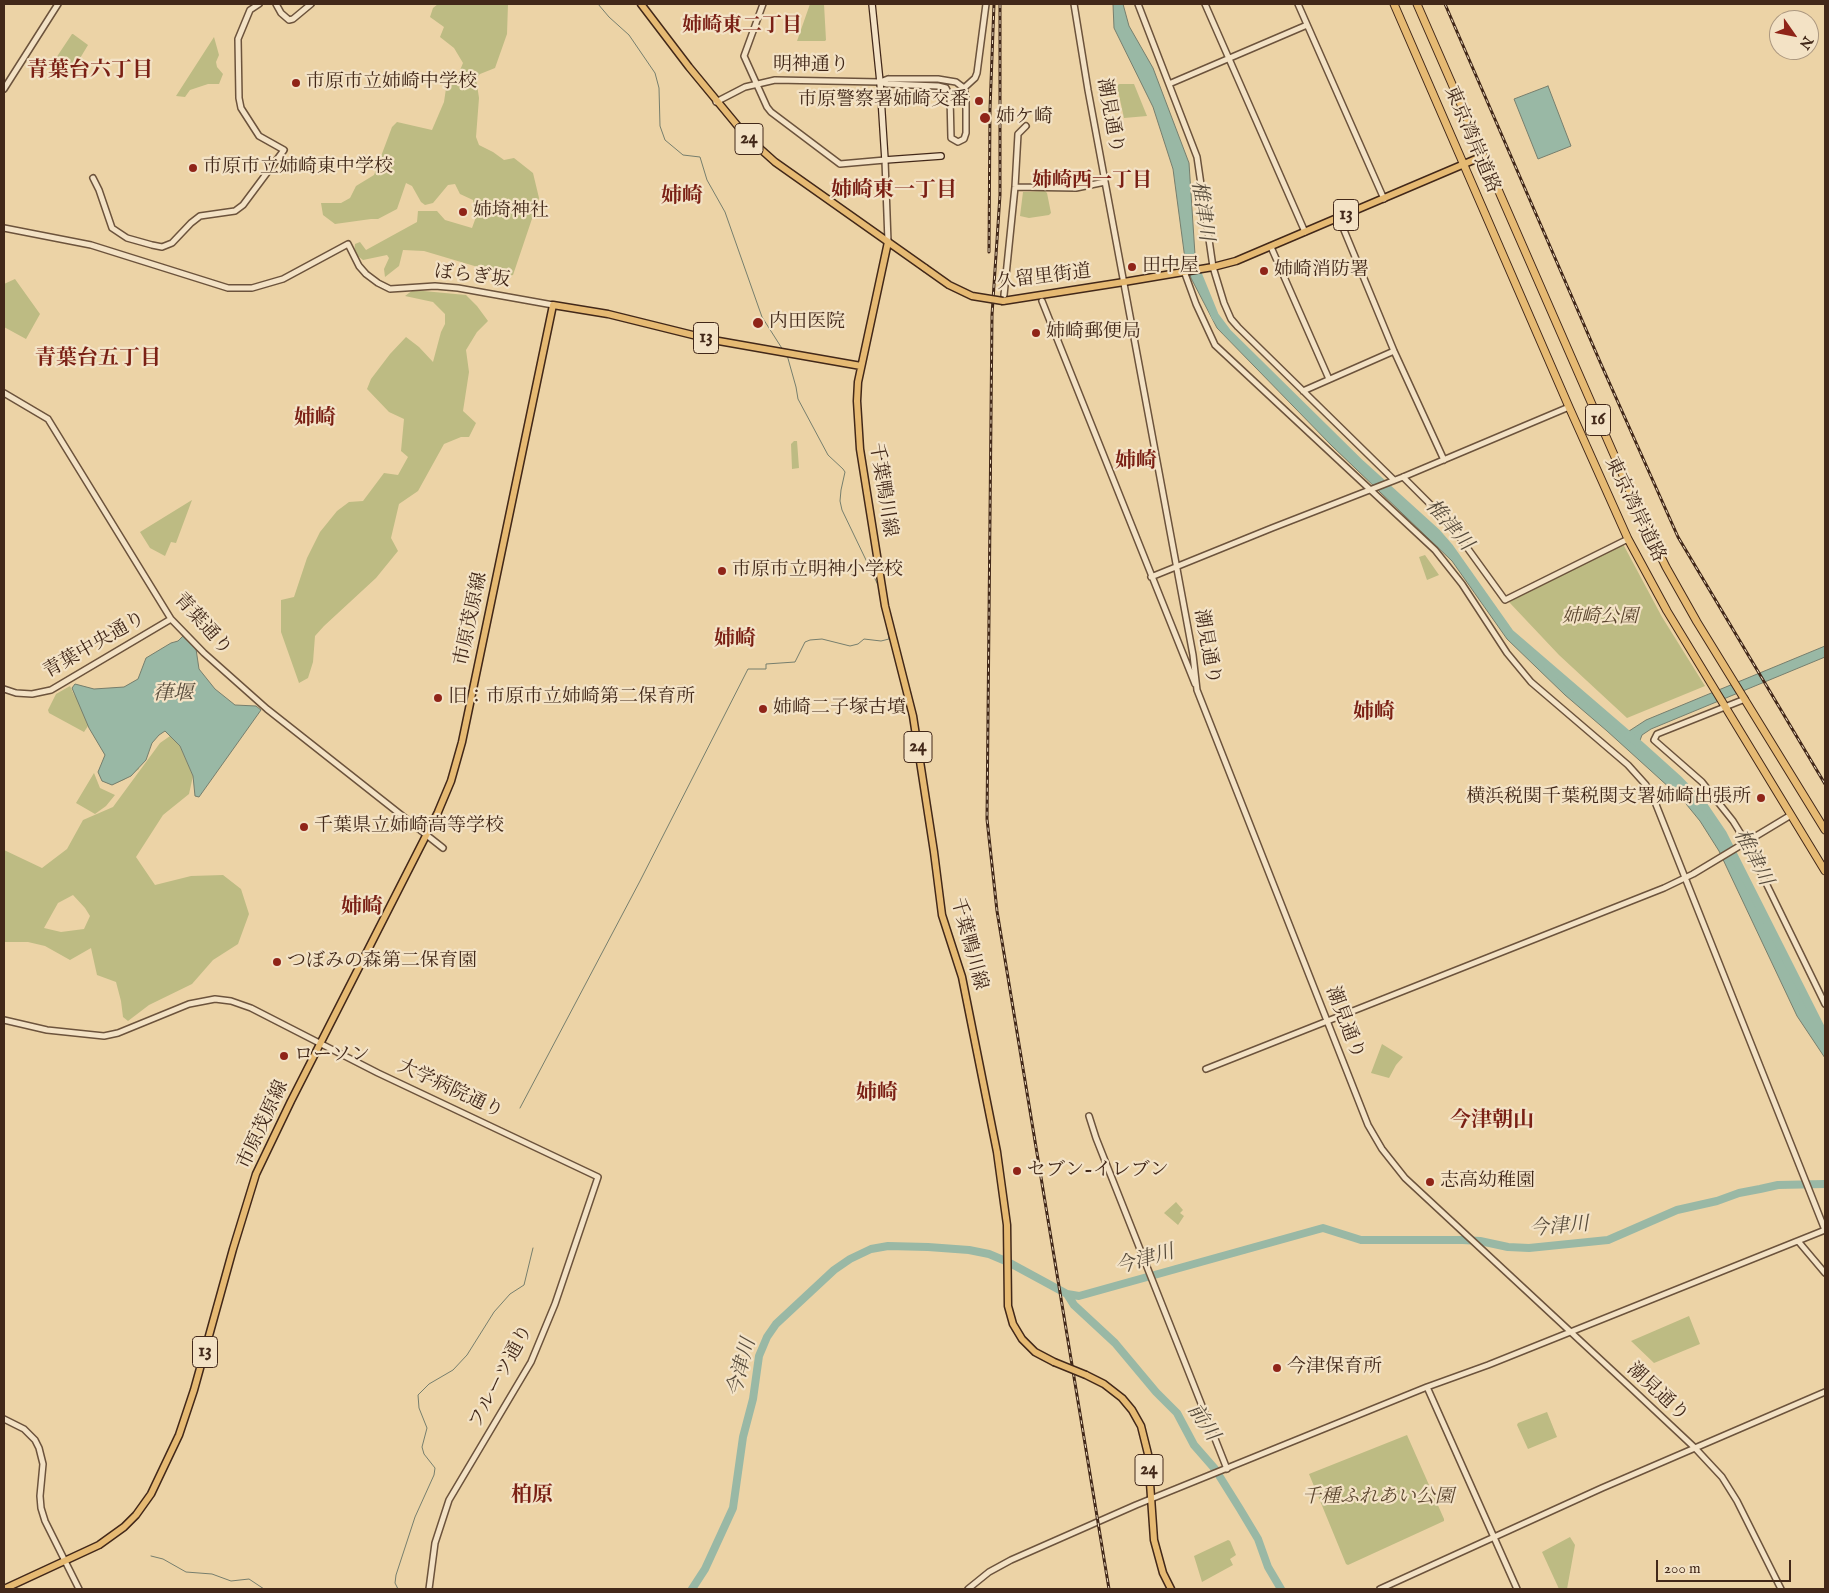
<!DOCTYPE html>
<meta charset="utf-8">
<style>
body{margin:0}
#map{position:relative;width:1829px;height:1593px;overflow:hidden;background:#ecd3a6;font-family:"IM FELL English",serif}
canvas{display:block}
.frame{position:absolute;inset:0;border:5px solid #422819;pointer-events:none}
.north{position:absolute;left:1769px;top:10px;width:50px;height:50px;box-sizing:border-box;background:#f3e2c5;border:1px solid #ac9880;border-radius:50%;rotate:123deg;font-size:14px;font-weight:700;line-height:20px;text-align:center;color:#422819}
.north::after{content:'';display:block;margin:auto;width:18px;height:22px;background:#8f2418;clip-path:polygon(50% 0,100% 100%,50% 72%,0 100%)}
.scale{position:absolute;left:1656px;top:1560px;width:135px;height:22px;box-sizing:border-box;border:2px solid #422819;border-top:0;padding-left:6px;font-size:15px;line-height:18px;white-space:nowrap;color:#422819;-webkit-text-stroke:4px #f3e2c5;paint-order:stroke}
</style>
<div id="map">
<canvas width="1829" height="1593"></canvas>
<div class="frame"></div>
<div class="north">N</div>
<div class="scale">200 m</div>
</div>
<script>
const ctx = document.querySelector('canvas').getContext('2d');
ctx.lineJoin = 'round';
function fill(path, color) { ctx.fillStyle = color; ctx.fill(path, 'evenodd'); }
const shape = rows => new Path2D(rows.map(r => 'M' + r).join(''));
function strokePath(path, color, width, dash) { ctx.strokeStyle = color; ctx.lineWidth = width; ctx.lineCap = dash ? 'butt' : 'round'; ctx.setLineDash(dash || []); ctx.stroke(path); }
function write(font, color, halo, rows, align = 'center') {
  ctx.font = font + ' "IM FELL English","Noto Serif JP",serif'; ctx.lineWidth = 4.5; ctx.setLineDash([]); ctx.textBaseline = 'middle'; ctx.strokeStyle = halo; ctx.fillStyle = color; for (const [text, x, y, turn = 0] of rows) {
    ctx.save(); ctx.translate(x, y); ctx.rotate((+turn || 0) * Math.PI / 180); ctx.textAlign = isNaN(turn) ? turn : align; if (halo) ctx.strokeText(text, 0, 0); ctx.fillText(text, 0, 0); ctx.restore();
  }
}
fill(shape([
 [438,4,508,4,507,34,495,68,480,74,476,78,479,98,476,137,479,145,493,152,504,160,514,158,533,173,539,198,513,275,508,276,424,251,403,250,399,266,385,277,384,269,389,258,387,255,363,260,354,253,355,244,360,242,366,250,417,222,418,211,437,211,445,220,472,228,476,217,473,200,460,194,455,184,448,185,433,203,425,205,421,202,412,186,406,183,397,209,378,219,371,219,335,224,323,215,321,203,341,203,350,198,356,186,374,175,392,127,397,122,432,130,444,102,448,75,458,75,463,63,454,48,440,37,444,27,430,17,433,8],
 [810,4,824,4,826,40,825,41,797,41],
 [72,34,73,34,88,45,70,75,68,75,53,66,52,64],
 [214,37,219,55,216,62,217,67,223,74,219,84,208,84,190,90,185,97,176,96],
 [1119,84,1134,84,1147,116,1124,118,1117,86],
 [1045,191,1047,193,1051,213,1049,215,1029,218,1020,216,1023,192],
 [15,279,40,314,26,339,4,327,4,284],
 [413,290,466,295,477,306,488,321,477,332,466,350,469,372,463,411,476,423,469,437,461,437,444,444,418,491,399,504,391,538,398,551,376,578,324,626,315,636,313,662,308,678,299,683,281,632,281,600,294,597,307,558,320,532,337,511,349,502,363,501,384,473,398,475,408,457,401,451,404,419,389,412,367,389,371,379,390,354,406,337,419,347,433,362,441,332,445,324,445,314,433,302,405,296],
 [794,441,797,441,799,468,792,469,791,444],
 [192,500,176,543,171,542,165,556,150,548,140,532],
 [1623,544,1662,617,1705,686,1627,718,1559,655,1509,602],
 [1425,555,1439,575,1427,580,1419,557],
 [136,680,139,769,124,780,112,785,102,781,98,772,105,755,88,726,84,732,49,713,48,710,56,694,70,686,75,697,72,688,75,684,94,689,124,687],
 [170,736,180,746,193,776,189,794,163,815,136,857,155,885,191,876,223,875,241,889,249,914,238,944,213,960,192,984,149,1005,128,1021,123,1017,121,1001,116,982,97,975,91,948,70,960,45,946,28,942,4,942,4,850,42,868,67,849,83,820,113,807,160,743],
 [73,895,85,908,90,916,84,929,61,932,44,928,58,903],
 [94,773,100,788,115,795,106,806,95,814,76,803],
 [1382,1044,1403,1057,1396,1065,1389,1078,1371,1073],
 [1176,1202,1183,1210,1180,1213,1184,1216,1178,1225,1164,1213],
 [1689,1316,1700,1344,1654,1363,1631,1341],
 [1547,1412,1557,1437,1528,1449,1517,1425,1518,1423],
 [1407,1435,1444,1519,1444,1521,1348,1565,1346,1564,1309,1474],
 [1570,1537,1575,1545,1567,1589,1559,1589,1542,1552],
 [1228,1540,1230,1541,1236,1555,1230,1559,1233,1565,1202,1582,1194,1556]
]), '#bdbb83');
const water = shape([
 [1113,4,1123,4,1129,26,1153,68,1189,163,1196,270,1215,316,1227,332,1291,396,1361,464,1436,532,1450,548,1510,633,1626,733,1646,720,1825,646,1825,657,1651,729,1642,735,1639,743,1679,780,1704,806,1722,834,1809,1006,1825,1033,1825,1058,1797,1016,1719,851,1700,821,1682,799,1607,731,1565,695,1507,639,1452,561,1332,446,1217,328,1191,278,1185,259,1173,169,1153,107,1114,28,1113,4],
 [1548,86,1571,146,1538,159,1514,99,1548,86],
 [183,636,196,649,199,669,215,689,235,705,256,706,261,710,199,797,195,796,193,776,180,746,165,731,159,735,152,743,146,760,131,776,112,785,102,781,98,772,105,755,89,728,72,688,75,684,94,689,124,687,138,679,146,658,171,643,178,641,183,636]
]);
fill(water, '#99b8a5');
strokePath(water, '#767e6d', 1);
strokePath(shape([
 [598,4,609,17,629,35,655,73,659,88,660,126,665,140,683,155,700,157,707,180,725,212,762,317,783,350],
 [787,355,796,387,798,399,828,455,843,469,845,472,841,490,840,501,842,510,878,585],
 [520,1108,640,881,748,669,766,669,766,664,795,662,805,642,810,640,822,639,850,646,858,644,864,639,881,641,889,639,886,621],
 [151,1556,163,1559,186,1572,212,1574,231,1581,249,1579,264,1589],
 [398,1589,395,1583,396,1575,415,1517,434,1475,435,1468,424,1454,422,1447,427,1428,419,1408,418,1395,429,1384,453,1370,467,1355,494,1312,510,1294,524,1285,533,1248]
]), '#767e6d', 1);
strokePath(shape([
 [1195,267,1215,316,1227,332,1361,464,1436,532,1450,548,1510,633,1639,744,1679,780,1704,806,1723,834,1825,1036],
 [1067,1294,1074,1305,1115,1343,1156,1392,1177,1413,1194,1445,1215,1469,1240,1509,1258,1539,1268,1567,1281,1589],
 [692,1589,705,1569,733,1508,743,1437,753,1399,759,1356,767,1337,776,1324,834,1270,850,1259,871,1249,888,1246,928,1247,969,1250,989,1254,1008,1262,1067,1294,1079,1296,1323,1228,1361,1240,1463,1240,1480,1241,1508,1247,1529,1248,1608,1240,1677,1210,1717,1201,1739,1193,1760,1189,1778,1185,1825,1184]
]), '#99b8a5', 8);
const tertiary = shape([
 [276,4,281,13,289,20,293,19,311,4],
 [763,4,744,56,767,107,771,112,840,164,885,160,888,242],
 [1074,4,1088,90,1193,655,1197,690,1368,1125,1382,1149,1405,1178,1630,1387,1695,1448,1722,1477,1737,1501,1781,1589],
 [1138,4,1197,157,1213,267,1224,303,1231,319,1238,327,1394,480],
 [1205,4,1305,232],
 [1298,4,1384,199],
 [888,79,938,79,956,82,964,88,966,97,966,133,964,139,958,142,951,138,950,96,946,88,938,86,887,84,880,82,888,79],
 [1169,84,1307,25],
 [964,88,975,78,977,73,986,4],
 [4,89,58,4],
 [716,102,745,87,775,80,880,82],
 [93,178,99,190,112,228,127,238,152,245,162,247,172,243,191,223,200,216,235,211,243,205,284,150,259,136,241,108,239,98,238,39,250,10,259,4],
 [1015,187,1076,188,1105,182],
 [1339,218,1394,351,1444,460],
 [4,228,91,245,228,288,252,288,283,279,348,244,359,266,366,274,378,283,390,289,435,286,458,288,553,305],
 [1271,247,1329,379],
 [1184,271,1196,304,1215,345,1435,550,1462,584,1507,653,1531,682,1628,765,1646,785,1655,802,1825,1230],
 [1004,295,1015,187,1018,134,1026,126],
 [1042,301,1195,684],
 [1303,391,1394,351],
 [4,393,48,419,171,619,204,653,267,709,443,848],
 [1403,477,1450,524,1505,600,1628,539],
 [1151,577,1272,528,1403,477,1569,407],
 [4,689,16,693,32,694,51,690,171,619],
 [1745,699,1657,734,1654,740,1702,782,1733,821,1746,842,1825,1004],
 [4,1020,47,1030,104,1036,118,1033,189,1004,215,999,231,1001,251,1008,378,1073,598,1177,555,1304,531,1362,449,1500,435,1543,429,1589],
 [1206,1069,1664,888,1693,874,1791,815],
 [1089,1116,1096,1138,1227,1469],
 [1798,1241,1825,1273],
 [1427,1387,1517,1589],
 [4,1419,24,1429,35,1440,39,1448,43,1464,40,1496,41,1508,45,1521,79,1589],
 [968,1589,989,1572,1011,1560,1136,1505,1427,1387,1488,1365,1825,1230],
 [1380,1589,1602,1488,1825,1392]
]);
const secondary = shape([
 [872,4,880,82,885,160,941,156]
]);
const primary = shape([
 [641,4,689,67,746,136,775,162,925,268],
 [888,242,858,382,857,401,860,449,885,606,913,716,934,852,942,915,962,977,997,1152,1007,1225,1008,1306,1013,1324,1022,1339,1035,1352,1054,1362],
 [1003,301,1124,282,1213,267,1236,261,1483,156],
 [1086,1375,1104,1384,1122,1398,1132,1410,1141,1426,1148,1454,1154,1540,1163,1573,1171,1589],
 [4,1589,99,1545,124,1527,136,1515,151,1494,179,1435,194,1390,233,1249,256,1174,291,1101,438,812,451,781,462,742,553,305,608,314,713,340,861,366]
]);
const trunk = shape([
 [1394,4,1569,407,1628,539,1667,611,1825,871],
 [1417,4,1639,512,1666,567,1697,622,1825,830]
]);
strokePath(tertiary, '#6c533c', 8);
strokePath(secondary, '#422819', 8);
strokePath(primary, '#422819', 9);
strokePath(trunk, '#422819', 9);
strokePath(tertiary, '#f3e2c5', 5);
strokePath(secondary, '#f3e2c5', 5.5);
strokePath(primary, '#e6ba73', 6);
strokePath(trunk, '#e6ba73', 7);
const rail = shape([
 [1000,4,1000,195,992,315,987,819,997,911,1109,1589],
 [1445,4,1601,364,1678,537,1825,784],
 [989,252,990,109,994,4]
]);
strokePath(rail, '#422819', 3);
strokePath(rail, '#f3e2c5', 1, [4]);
const primaryBridge = shape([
 [925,268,949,285,972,296,1003,301],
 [1054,1362,1086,1375]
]);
strokePath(primaryBridge, '#422819', 9, []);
strokePath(primaryBridge, '#e6ba73', 6);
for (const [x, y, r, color] of [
 [296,83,5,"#8f2418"],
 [979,101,5,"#8f2418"],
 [985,118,6,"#8f2418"],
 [193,168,5,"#8f2418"],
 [463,212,5,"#8f2418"],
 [1132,267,5,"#8f2418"],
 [1264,271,5,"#8f2418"],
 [758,323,6,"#8f2418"],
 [1036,333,5,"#8f2418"],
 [722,571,5,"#8f2418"],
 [438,698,5,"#8f2418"],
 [763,709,5,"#8f2418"],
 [1761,798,5,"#8f2418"],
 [304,827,5,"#8f2418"],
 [277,962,5,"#8f2418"],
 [284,1056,5,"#8f2418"],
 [1017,1171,5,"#8f2418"],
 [1430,1182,5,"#8f2418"],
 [1277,1368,5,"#8f2418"]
]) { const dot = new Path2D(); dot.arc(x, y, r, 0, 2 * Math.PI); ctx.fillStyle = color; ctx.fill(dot); strokePath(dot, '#f3e2c5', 2); }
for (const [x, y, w] of [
 [749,139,28],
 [1346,215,25],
 [706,338,25],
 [1598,420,25],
 [918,747,28],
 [205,1352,25],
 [1149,1470,28]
]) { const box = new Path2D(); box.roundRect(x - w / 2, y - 15.5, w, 31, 4); ctx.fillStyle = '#f3e2c5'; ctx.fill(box); strokePath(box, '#422819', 1); }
write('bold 18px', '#422819', null, [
 ["24",749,139],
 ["13",1346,215],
 ["13",706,338],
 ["16",1598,420],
 ["24",918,747],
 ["13",205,1352],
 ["24",1149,1470]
]);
write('19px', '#422819', '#f3e2c5', [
 ["明神通り",811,66],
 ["潮見通り",1109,116,80],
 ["東京湾岸道路",1471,140,67],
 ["ぼらぎ坂",472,277,7],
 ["久留里街道",1044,278,-7],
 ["千葉鴨川線",882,490,81],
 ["東京湾岸道路",1634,510,64],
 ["市原茂原線",472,619,-78],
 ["青葉通り",202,625,48],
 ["青葉中央通り",95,646,-30],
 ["潮見通り",1206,647,80],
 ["千葉鴨川線",968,944,75],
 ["潮見通り",1344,1023,69],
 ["大学病院通り",450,1090,25],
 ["市原茂原線",264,1125,-65],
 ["フルーツ通り",502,1377,-62],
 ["潮見通り",1657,1393,43]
]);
write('19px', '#422819', '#f3e2c5', [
 ["市原市立姉崎中学校",306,83],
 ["市原警察署姉崎交番",969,101,"right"],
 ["姉ケ崎",996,118],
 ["市原市立姉崎東中学校",203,168],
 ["姉埼神社",473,212],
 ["田中屋",1142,267],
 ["姉崎消防署",1274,271],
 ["内田医院",769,323],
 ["姉崎郵便局",1046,333],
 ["市原市立明神小学校",732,571],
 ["旧：市原市立姉崎第二保育所",448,698],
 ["姉崎二子塚古墳",773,709],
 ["横浜税関千葉税関支署姉崎出張所",1751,798,"right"],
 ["千葉県立姉崎高等学校",314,827],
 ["つぼみの森第二保育園",287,962],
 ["ローソン",294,1056],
 ["セブン-イレブン",1027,1171],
 ["志高幼稚園",1440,1182],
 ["今津保育所",1287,1368]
], 'left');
write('italic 19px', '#5b452e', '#f3e2c5', [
 ["姉崎公園",1600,618],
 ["千種ふれあい公園",1378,1498]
]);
write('bold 20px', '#7a1f14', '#f3e2c5', [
 ["姉崎東二丁目",742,27],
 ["姉崎西一丁目",1092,182]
]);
write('italic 20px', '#584c3c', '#f3e2c5', [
 ["椎津川",1201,211,82],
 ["椎津川",1448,526,49],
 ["葎堰",173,695],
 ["椎津川",1752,858,63],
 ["今津川",1559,1228,-5],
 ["今津川",1145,1261,-16],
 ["今津川",743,1368,-75],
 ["前川",1202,1423,56]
]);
write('bold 21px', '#7a1f14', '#f3e2c5', [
 ["青葉台六丁目",90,72],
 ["姉崎東一丁目",894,192],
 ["姉崎",682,198],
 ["青葉台五丁目",98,360],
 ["姉崎",315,420],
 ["姉崎",1136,463],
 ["姉崎",735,641],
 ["姉崎",1374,714],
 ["姉崎",362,909],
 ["姉崎",877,1095],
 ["今津朝山",1492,1122],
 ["柏原",532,1497]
]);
</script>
